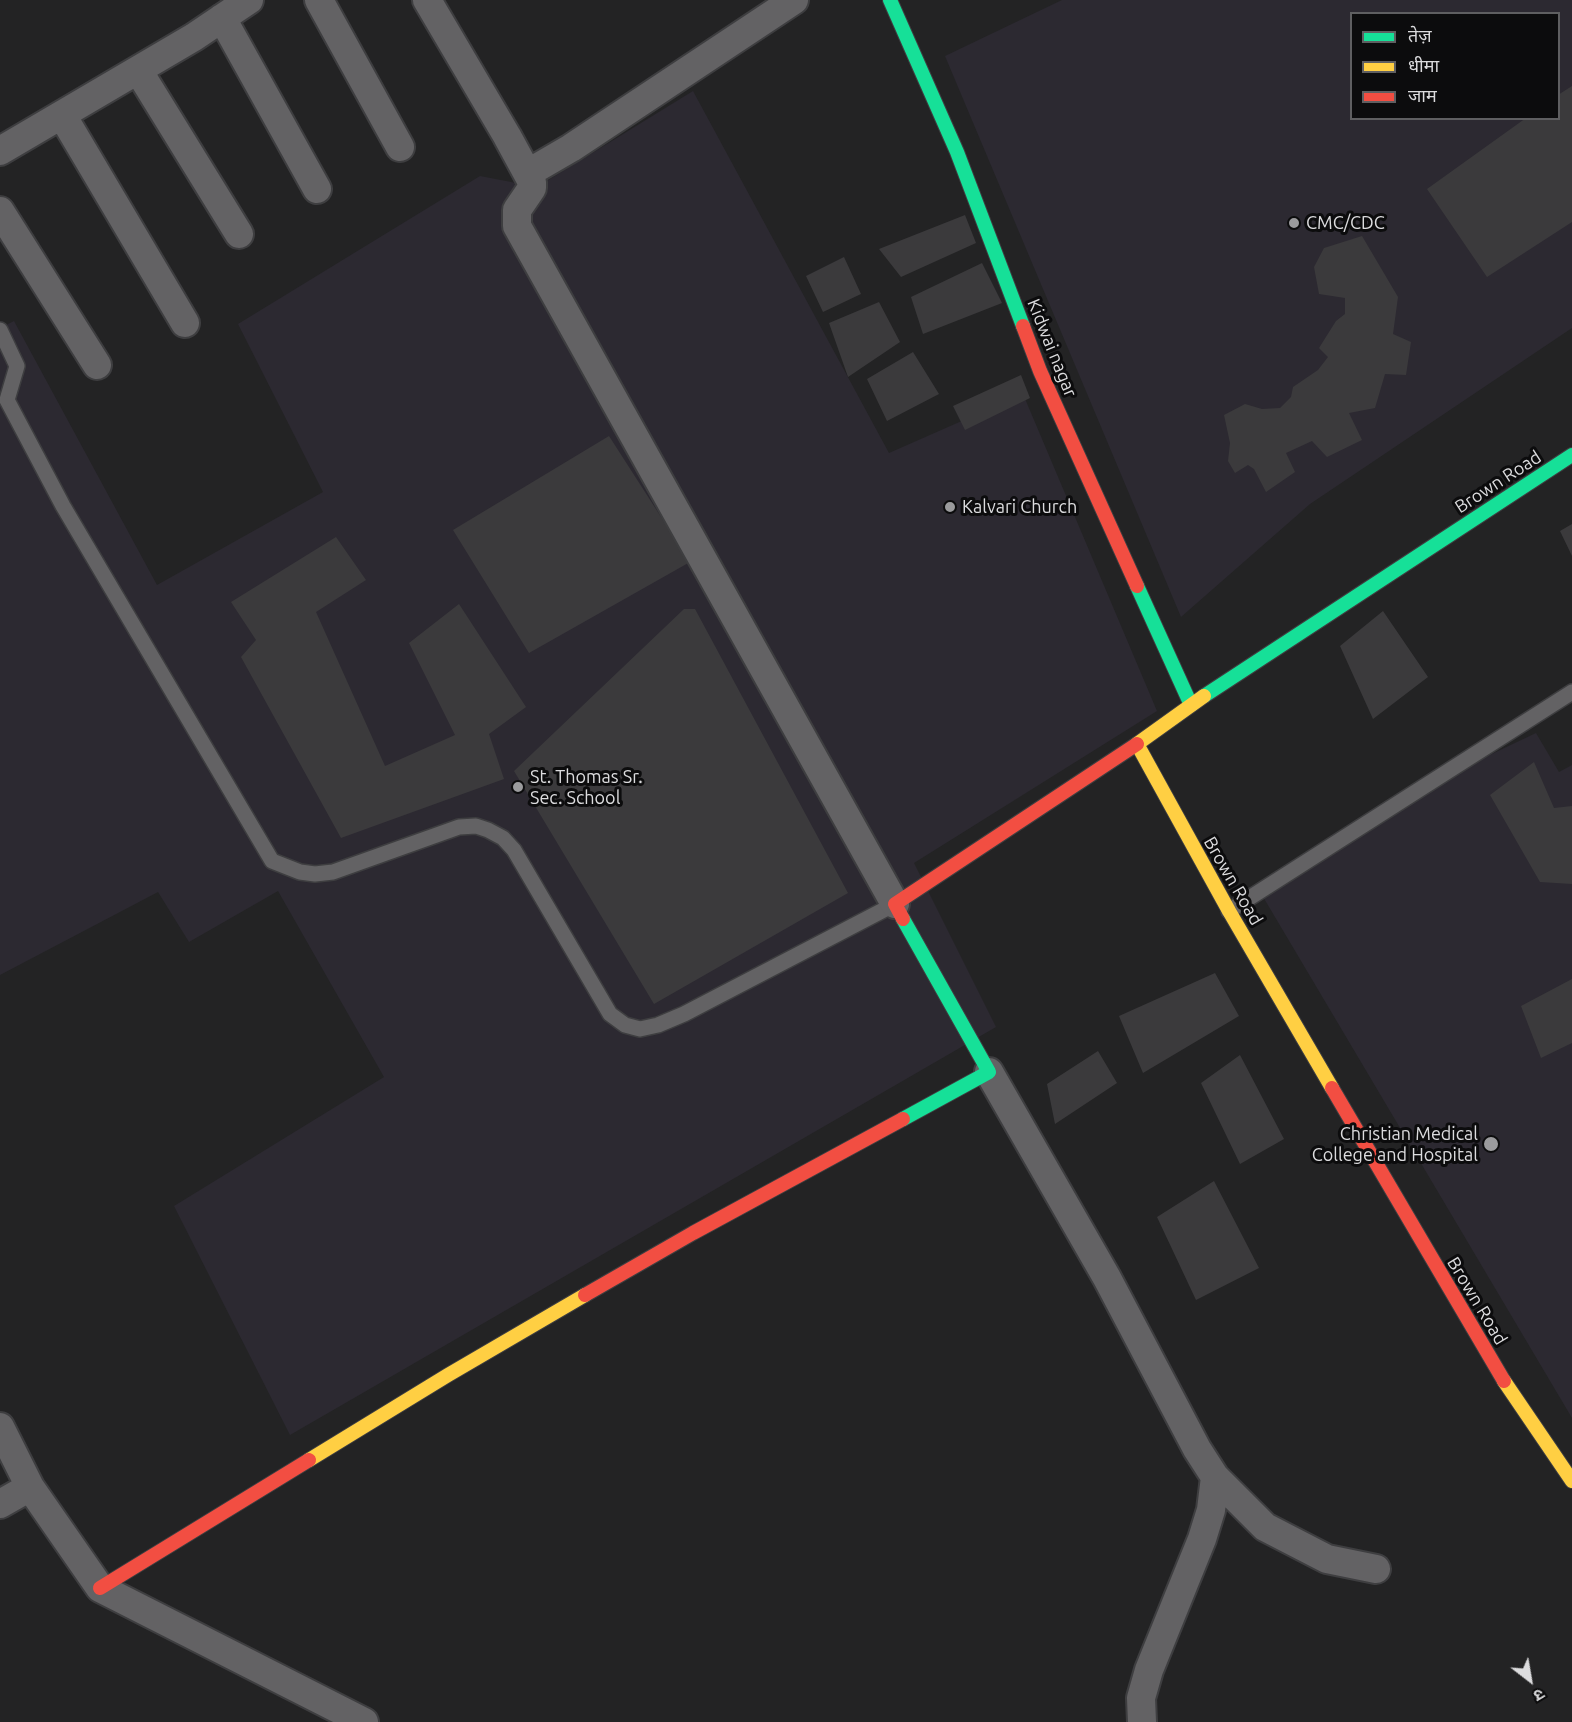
<!DOCTYPE html>
<meta charset="utf-8">
<style>
body{margin:0}
#map{position:relative;width:1572px;height:1722px;overflow:hidden;background:#232324;font-family:Ubuntu,"Noto Sans Devanagari",sans-serif}
canvas{display:block}
.legend{position:absolute;left:1350px;top:12px;width:210px;height:108px;box-sizing:border-box;background:#0c0c0d;border:2px solid #5f5f61;margin:0;padding:8px 10px;list-style:none;font-size:18px;color:#dcdcde}
.legend li{display:flex;align-items:center;gap:12px;height:30px}
.legend b{width:30px;border:2px solid #5f5f61}
.north{position:absolute;left:1500px;top:1650px;width:60px;height:60px;-webkit-text-stroke:4px #0c0c0d;paint-order:stroke;rotate:149deg;font-size:16px;font-weight:700;line-height:24px;text-align:center;color:#dcdcde}
.north::after{content:'';display:block;margin:auto;width:21px;height:27px;background:#dcdcde;clip-path:polygon(50% 0,100% 100%,50% 72%,0 100%)}
</style>
<div id="map">
<canvas width="1572" height="1722"></canvas>
<ul class="legend">
<li><b style="height:8px;background:#16e098"></b>तेज़</li>
<li><b style="height:8px;background:#ffcf43"></b>धीमा</li>
<li><b style="height:8px;background:#f24e42"></b>जाम</li>
</ul>
<div class="north">उ</div>
</div>
<script>
const ctx = document.querySelector('canvas').getContext('2d');
ctx.lineJoin = 'round';
function fill(path, color) { ctx.fillStyle = color; ctx.fill(path, 'evenodd'); }
const shape = rows => new Path2D(rows.map(r => 'M' + r).join(''));
function strokePath(path, color, width, dash) { ctx.strokeStyle = color; ctx.lineWidth = width; ctx.lineCap = dash ? 'butt' : 'round'; ctx.setLineDash(dash || []); ctx.stroke(path); }
function write(font, color, halo, rows, align = 'center') {
  ctx.font = font + ' Ubuntu,sans-serif'; ctx.lineWidth = 6; ctx.setLineDash([]); ctx.textBaseline = 'middle'; ctx.strokeStyle = halo; ctx.fillStyle = color; for (const [text, x, y, turn = 0] of rows) {
    ctx.save(); ctx.translate(x, y); ctx.rotate((+turn || 0) * Math.PI / 180); ctx.textAlign = isNaN(turn) ? turn : align; if (halo) ctx.strokeText(text, 0, 0); ctx.fillText(text, 0, 0); ctx.restore();
  }
}
fill(shape([
 [1062,0,1572,0,1572,328,1310,504,1181,617,945,56],
 [1352,14,1558,14,1558,118,1352,118],
 [693,91,889,453,1023,394,1157,711,914,863,996,1027,290,1435,174,1206,384,1077,278,891,189,942,158,892,0,975,0,328,14,321,157,585,323,492,238,324,480,176,537,187],
 [1536,733,1559,772,1572,765,1572,1418,1256,885,1420,788]
]), '#2c2931');
fill(shape([
 [1572,86,1572,222,1487,277,1427,189,1526,118,1558,118,1558,95],
 [965,215,976,243,901,277,879,249],
 [1362,236,1398,297,1393,334,1411,342,1406,375,1385,374,1375,408,1349,413,1362,440,1327,457,1312,441,1286,453,1295,472,1266,492,1254,469,1248,465,1235,473,1228,461,1230,443,1224,415,1245,404,1262,409,1280,408,1291,397,1293,387,1318,370,1328,357,1319,348,1336,321,1345,314,1345,298,1319,294,1314,267,1324,248],
 [844,257,861,294,823,312,806,276],
 [982,263,1002,303,923,334,911,297],
 [879,302,900,342,848,377,829,323],
 [913,352,939,394,887,421,867,379],
 [1021,375,1030,398,965,430,953,406],
 [609,436,690,562,529,653,453,530],
 [1572,524,1572,556,1560,531],
 [336,537,366,580,316,612,385,766,455,735,409,643,459,604,526,707,489,734,504,779,341,838,241,657,256,640,231,602],
 [684,609,695,609,848,893,654,1004,514,771],
 [1383,611,1428,677,1373,719,1340,646],
 [1534,762,1554,808,1572,806,1572,884,1540,882,1490,795],
 [1215,973,1239,1016,1143,1073,1119,1016],
 [1572,979,1572,1043,1541,1058,1521,1006],
 [1098,1051,1117,1083,1055,1124,1047,1084],
 [1240,1055,1284,1139,1240,1164,1201,1083],
 [1214,1181,1259,1268,1196,1300,1157,1217]
]), '#3b3a3c');
const lane = shape([
 [0,330,17,366,7,400,63,506,272,861,300,872,315,874,333,872,459,827,476,826,488,830,503,838,514,850,610,1014,625,1025,640,1029,658,1025,684,1014,895,904],
 [1229,911,1572,692]
]);
const street = shape([
 [319,0,400,147],
 [427,0,507,136,532,182,532,188,517,210,517,226,895,904],
 [222,18,317,189],
 [138,70,239,234],
 [62,115,185,323],
 [0,151,194,37,249,0],
 [528,173,571,148,794,0],
 [0,211,97,365],
 [989,1072,1107,1278,1197,1449,1215,1477,1265,1527,1327,1559,1376,1569],
 [0,1427,30,1487,100,1588,364,1722],
 [0,1504,30,1487],
 [1142,1722,1141,1698,1149,1670,1202,1539,1211,1510,1215,1477]
]);
const fast = shape([
 [890,0,957,152,1023,326],
 [1137,586,1191,705],
 [1204,696,1572,455],
 [903,1119,989,1072,903,919]
]);
const slow = shape([
 [1204,696,1137,744,1229,911,1332,1088],
 [1504,1381,1572,1481],
 [309,1460,448,1375,585,1295]
]);
const jam = shape([
 [1023,326,1040,371,1137,586],
 [903,919,895,904,1137,744],
 [1332,1088,1504,1381],
 [585,1295,693,1233,903,1119],
 [100,1588,309,1460]
]);
strokePath(lane, '#3e3e40', 18);
strokePath(street, '#3e3e40', 32);
strokePath(fast, '#3e3e40', 16);
strokePath(slow, '#3e3e40', 16);
strokePath(jam, '#3e3e40', 16);
strokePath(lane, '#636264', 15);
strokePath(street, '#636264', 28);
strokePath(fast, '#16e098', 14);
strokePath(slow, '#ffcf43', 14);
strokePath(jam, '#f24e42', 14);
for (const [x, y, r, color] of [
 [1294,223,6,"#9b9b9d"],
 [950,507,6,"#9b9b9d"],
 [518,787,6,"#9b9b9d"],
 [1491,1144,8,"#9b9b9d"]
]) { const dot = new Path2D(); dot.arc(x, y, r, 0, 2 * Math.PI); ctx.fillStyle = color; ctx.fill(dot); strokePath(dot, '#0c0c0d', 2); }
write('18px', '#dcdcde', '#0c0c0d', [
 ["CMC/CDC",1306,223],
 ["Kalvari Church",962,507],
 ["St. Thomas Sr.",530,777],
 ["Sec. School",530,798],
 ["Christian Medical",1478,1134,"right"],
 ["College and Hospital",1478,1155,"right"]
], 'left');
write('18px', '#dcdcde', '#0c0c0d', [
 ["Kidwai nagar",1052,348,68],
 ["Brown Road",1498,482,-33],
 ["Brown Road",1233,881,60],
 ["Brown Road",1477,1301,59]
]);
</script>
